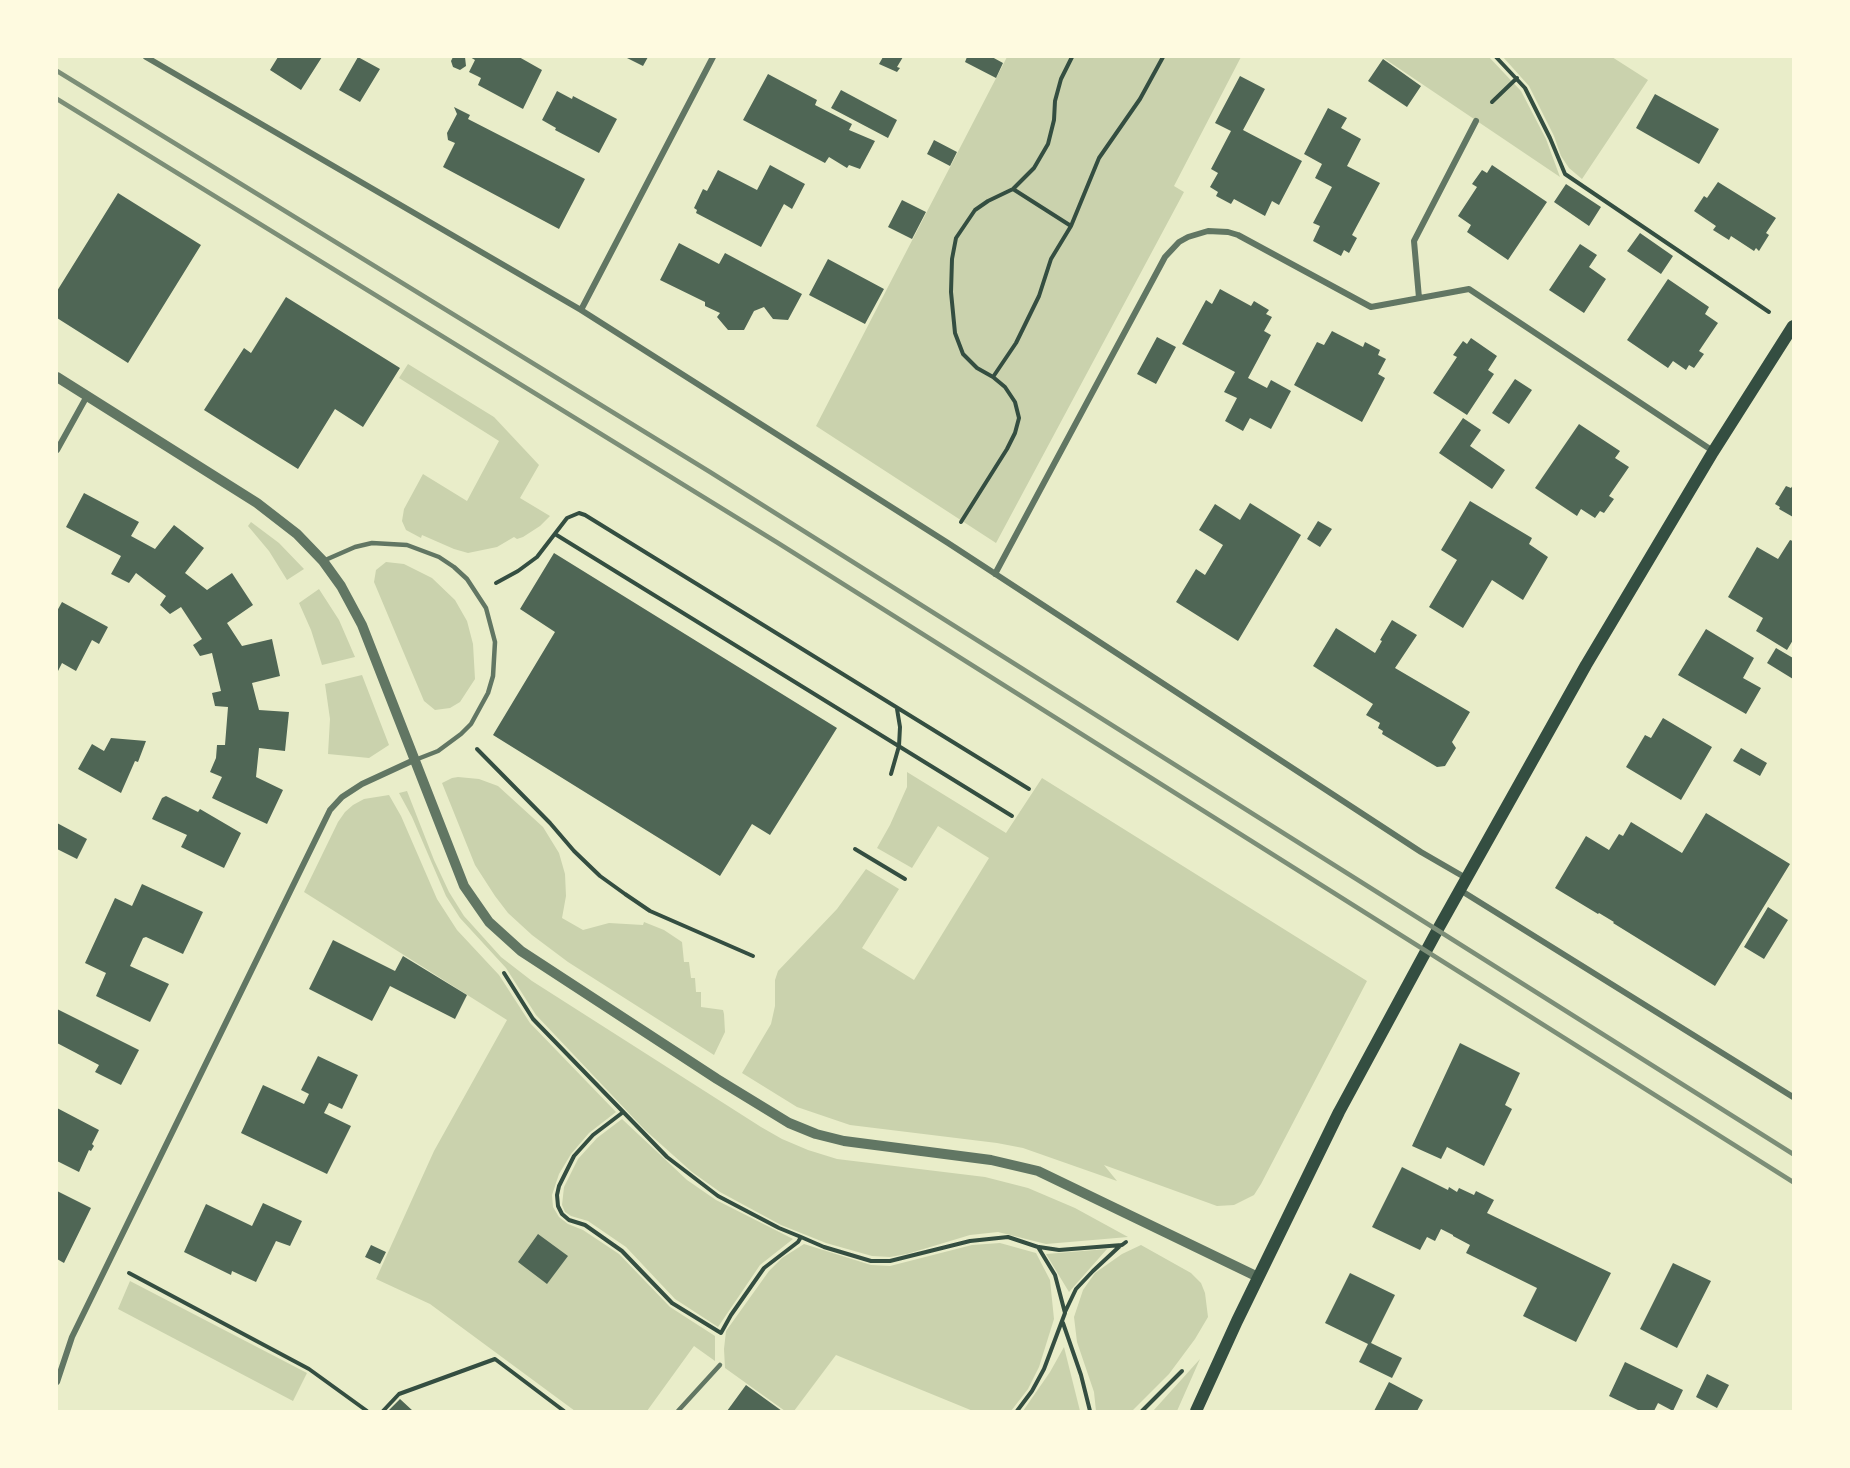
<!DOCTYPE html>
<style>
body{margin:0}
#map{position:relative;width:1850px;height:1468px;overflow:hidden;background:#e9edc9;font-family:Overpass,sans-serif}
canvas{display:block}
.frame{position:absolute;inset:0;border:58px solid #fefae0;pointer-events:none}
</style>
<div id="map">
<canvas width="1850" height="1468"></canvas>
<div class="frame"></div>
</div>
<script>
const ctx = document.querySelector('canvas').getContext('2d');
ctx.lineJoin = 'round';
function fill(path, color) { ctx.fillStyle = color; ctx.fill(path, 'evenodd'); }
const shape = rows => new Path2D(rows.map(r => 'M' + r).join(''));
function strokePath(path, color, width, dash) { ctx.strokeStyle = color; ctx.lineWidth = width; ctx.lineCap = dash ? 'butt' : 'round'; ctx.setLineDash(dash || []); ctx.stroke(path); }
fill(shape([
 [1007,57,1241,57,1174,186,1184,192,996,543,816,426],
 [1382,57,1489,57,1521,91,1546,139,1560,177],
 [1503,57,1612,57,1648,80,1582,179,1569,168,1561,156,1554,136,1529,86],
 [408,364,494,417,539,465,520,498,550,516,540,526,523,537,517,539,514,537,497,547,468,553,454,549,422,535,421,538,406,530,402,521,404,509,423,474,467,501,499,441,399,378],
 [251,522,279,543,304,569,287,580,269,551,248,526],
 [386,562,404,564,432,578,455,600,467,621,473,644,475,679,460,702,450,708,435,710,424,701,374,582,376,570],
 [319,589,339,620,355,657,322,665,311,630,299,603],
 [362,675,389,745,369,758,328,754,330,719,325,684],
 [907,772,1006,833,1042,778,1367,981,1261,1184,1254,1195,1234,1205,1217,1206,1104,1165,1117,1181,1023,1148,997,1143,850,1125,797,1107,742,1073,771,1024,775,1006,775,980,778,971,837,909,866,869,899,889,862,948,914,980,989,858,938,826,912,868,877,848,890,825,907,787],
 [458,777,479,779,498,786,543,827,559,853,565,874,566,896,562,918,583,930,609,923,643,925,644,922,664,930,682,942,684,962,689,962,691,978,695,978,696,992,701,992,701,1007,723,1010,724,1014,725,1032,714,1055,568,962,532,935,508,913,495,896,475,865,442,783,452,778],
 [407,791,434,860,449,892,464,916,501,957,532,981,761,1127,782,1139,808,1150,837,1159,985,1177,1028,1188,1075,1208,1128,1237,1046,1244,998,1232,970,1235,907,1254,890,1257,872,1256,826,1243,781,1225,720,1192,692,1172,645,1130,536,1015,506,968,460,918,446,896,412,817,399,793],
 [389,795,401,816,437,899,457,930,499,975,530,1023,616,1112,589,1133,571,1154,559,1174,552,1195,553,1207,559,1217,568,1224,583,1230,619,1254,670,1307,715,1336,715,1361,694,1346,647,1411,575,1411,430,1304,376,1279,434,1151,507,1020,304,892,338,822,345,812,353,805,364,799],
 [622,1119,687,1180,716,1200,793,1239,760,1265,718,1327,675,1299,626,1247,588,1221,571,1216,565,1212,562,1205,564,1187,578,1159,597,1138],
 [1000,1243,1036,1253,1050,1280,1054,1319,1039,1367,1028,1389,1011,1411,973,1411,836,1355,794,1411,785,1411,725,1368,724,1349,726,1331,769,1271,782,1258,804,1244,871,1265,890,1266,972,1245],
 [1141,1245,1191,1273,1201,1283,1205,1293,1208,1317,1195,1339,1169,1374,1132,1411,1096,1411,1094,1392,1077,1342,1074,1317,1083,1290,1095,1273,1122,1254],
 [1107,1249,1069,1292,1046,1254],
 [130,1281,307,1373,293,1401,118,1309],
 [1064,1347,1080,1411,1023,1411,1050,1372],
 [1200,1359,1177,1411,1153,1411]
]), '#cad2ad');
fill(shape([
 [278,57,322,57,301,90,270,70],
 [358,57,380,69,360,102,339,90],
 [453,57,465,57,466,66,460,70,453,67,451,61],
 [470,57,519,57,542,70,523,109,478,85,481,78,469,72,475,60],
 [625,57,648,57,643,66],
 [883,57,903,57,897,67,900,68,897,72,879,64],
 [967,57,992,57,1003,63,996,78,965,62],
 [1383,59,1421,86,1407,107,1368,81],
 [768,74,817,100,815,105,852,124,849,130,875,141,860,169,849,165,847,168,829,157,825,163,743,120],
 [1240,76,1265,89,1243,130,1302,161,1279,205,1272,201,1265,216,1234,199,1231,204,1216,196,1218,192,1210,187,1218,173,1211,169,1231,131,1215,123],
 [841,90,897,120,888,138,831,108],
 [557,91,572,99,573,96,617,119,599,153,555,130,556,128,542,120],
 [1655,94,1719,129,1699,164,1636,128],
 [454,107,470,115,468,119,585,179,559,229,443,167,455,143,448,140,447,133,457,114],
 [1328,108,1347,118,1341,128,1361,139,1347,166,1380,183,1352,235,1357,238,1349,253,1344,250,1341,256,1313,241,1320,226,1313,223,1332,187,1315,178,1322,164,1304,154],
 [934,140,957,152,950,166,927,154],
 [770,165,805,184,792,209,784,204,761,247,696,213,697,210,694,208,703,189,707,191,718,170,757,190],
 [1492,165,1547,202,1508,260,1467,232,1471,225,1458,216,1477,187,1472,184,1482,170,1487,173],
 [1718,182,1776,218,1766,233,1769,235,1759,251,1756,248,1754,251,1731,236,1729,240,1713,230,1716,226,1694,211,1704,196,1707,198],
 [1566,184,1601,207,1589,226,1554,202],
 [118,193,201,245,128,363,57,318,57,291],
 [902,200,926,212,912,239,888,227],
 [1640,233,1673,256,1661,274,1627,251],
 [679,243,719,264,725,253,802,294,788,320,773,319,764,307,754,311,744,330,728,330,717,317,720,313,705,306,705,302,660,280],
 [1580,244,1597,255,1589,267,1606,279,1584,313,1549,290],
 [828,259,884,289,865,324,809,295],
 [1668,279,1709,307,1705,314,1718,323,1699,351,1704,354,1694,368,1689,365,1686,370,1673,361,1668,368,1627,340],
 [1220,289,1251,306,1254,301,1269,310,1266,314,1272,317,1264,331,1271,335,1248,378,1267,388,1271,380,1291,391,1271,429,1250,418,1243,431,1225,421,1237,398,1224,392,1235,372,1182,344,1206,300,1212,304],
 [286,297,400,368,363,427,335,409,298,469,204,410,244,348,251,353],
 [1332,331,1363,347,1365,342,1380,350,1378,355,1386,359,1378,374,1385,378,1362,422,1294,385,1317,342,1324,345],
 [1157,337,1176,347,1156,384,1137,374],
 [1471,338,1497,356,1488,370,1494,374,1467,415,1433,393,1457,357,1453,355,1463,341,1467,344],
 [1515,379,1532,390,1509,424,1492,413],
 [1463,418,1481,430,1470,446,1505,470,1492,489,1439,453],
 [1579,424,1620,451,1615,458,1629,467,1609,496,1614,499,1604,513,1600,511,1595,518,1581,509,1577,516,1535,488],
 [1793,485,1793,517,1779,509,1780,507,1775,504,1786,486,1791,488],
 [84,493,139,522,131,536,155,549,174,525,204,548,185,573,207,590,232,573,253,605,227,623,242,646,272,639,280,676,252,683,259,710,289,712,285,751,259,748,256,777,283,790,267,824,212,798,222,777,210,772,216,758,217,745,225,745,228,707,215,706,212,693,221,691,212,653,200,656,193,645,202,639,181,607,170,614,160,605,166,596,136,573,129,583,111,574,121,556,66,527],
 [1470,501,1532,538,1529,544,1548,557,1523,600,1492,580,1463,628,1429,607,1457,560,1441,550],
 [1250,503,1301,535,1238,641,1176,602,1196,569,1205,575,1223,545,1199,530,1215,504,1240,520],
 [1318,521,1332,529,1320,547,1307,539],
 [1790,540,1793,541,1793,640,1787,650,1756,631,1763,618,1728,597,1757,547,1778,559],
 [554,553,837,728,770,835,752,824,720,876,493,735,555,632,520,609],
 [62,602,108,627,99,644,92,640,76,671,62,663,57,673,57,611],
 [1392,620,1417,635,1395,668,1470,712,1452,742,1456,748,1445,766,1437,767,1382,734,1383,731,1378,728,1380,723,1366,715,1373,704,1313,666,1336,628,1375,653,1382,641,1380,640],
 [1706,629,1754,658,1743,678,1761,688,1746,714,1678,675],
 [1776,648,1793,658,1793,679,1767,663],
 [1663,718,1712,747,1681,800,1626,767,1645,735,1651,738],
 [111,738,146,741,138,762,135,761,121,793,78,769,92,744,104,751],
 [1741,748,1767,763,1760,776,1733,761],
 [166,796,198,812,200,809,241,833,224,868,181,847,187,835,152,819,162,798],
 [1706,813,1790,864,1715,986,1613,923,1614,922,1599,913,1598,914,1555,888,1586,836,1609,850,1619,834,1623,836,1631,822,1682,853],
 [57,823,87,839,77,859,57,849],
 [142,884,203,912,183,954,146,937,143,938,130,966,169,984,150,1022,96,996,106,973,85,963,115,898,132,906],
 [1768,907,1788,920,1764,959,1744,947],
 [333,940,395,971,403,956,467,995,455,1019,390,986,372,1021,309,989],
 [57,1009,139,1050,121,1085,95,1072,99,1065,57,1043],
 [1460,1043,1520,1073,1505,1105,1512,1109,1484,1166,1447,1147,1441,1159,1412,1146],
 [318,1056,358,1075,342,1109,329,1103,324,1113,351,1126,327,1174,241,1133,263,1085,304,1104,309,1094,301,1090],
 [57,1108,99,1130,92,1144,94,1146,91,1151,89,1150,79,1172,57,1161],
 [1402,1167,1448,1190,1449,1187,1457,1192,1459,1188,1474,1195,1476,1191,1494,1200,1487,1213,1611,1273,1576,1342,1523,1316,1537,1288,1466,1253,1470,1245,1453,1236,1453,1235,1441,1229,1435,1241,1427,1237,1420,1250,1372,1227],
 [57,1191,91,1208,64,1263,57,1259],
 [263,1203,302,1221,290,1246,276,1241,256,1282,232,1271,231,1275,184,1252,206,1204,252,1226],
 [538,1234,568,1256,547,1284,518,1262],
 [371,1245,386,1252,380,1264,365,1257],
 [1673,1263,1711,1281,1677,1348,1640,1329],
 [1350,1273,1395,1295,1371,1343,1402,1358,1392,1378,1359,1362,1368,1344,1325,1323],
 [1625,1362,1683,1390,1673,1411,1658,1403,1654,1411,1640,1411,1609,1396],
 [1707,1374,1729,1385,1717,1408,1696,1397],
 [1389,1382,1423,1400,1417,1411,1374,1411],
 [746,1385,782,1411,727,1411],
 [400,1399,413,1411,388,1411]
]), '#4f6655');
strokePath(shape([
 [1496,57,1525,88,1550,138,1565,174,1769,312],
 [1492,102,1517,78],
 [1013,189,1071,226],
 [993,377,1016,343,1039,296,1051,259,1071,226,1099,158,1140,99,1163,57],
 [961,522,1007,449,1015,433,1019,418,1015,402,1005,387,993,377,977,368,963,354,955,333,951,292,952,259,956,238,975,210,988,201,1013,189,1034,168,1048,144,1054,120,1055,101,1061,79,1072,57],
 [555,534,1012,816],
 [496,583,518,571,537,557,567,518,579,513,585,515,1029,789],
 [477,749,550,823,574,851,600,876,625,894,650,911,753,956],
 [891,774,899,746,900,727,897,709],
 [855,849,905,879],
 [504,973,533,1019,667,1157,718,1196,779,1228,801,1237],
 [622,1113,593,1135,574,1156,559,1186,557,1195,558,1206,562,1214,569,1220,585,1225,622,1251,672,1303,721,1333,731,1315,764,1268,798,1242,801,1237,824,1247,871,1261,890,1261,970,1241,1008,1237,1038,1247,1055,1275,1065,1313,1044,1369,1032,1391,1017,1411],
 [1039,1247,1059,1250,1122,1245,1126,1242],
 [129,1273,309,1369,367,1411],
 [1065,1312,1076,1289,1093,1271,1121,1245],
 [1063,1323,1081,1375,1090,1411],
 [383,1411,399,1394,495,1359,564,1411],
 [1142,1411,1182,1371]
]), '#344e41', 4);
strokePath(shape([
 [323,561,355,547,372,543,407,545,439,557,454,567,467,579,486,608,495,642,493,676,488,693,471,724,461,734,438,751,415,760],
 [678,1411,720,1365]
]), '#617663', 4.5);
strokePath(shape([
 [146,57,581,310,948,543,1421,852,1466,878],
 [1419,298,1414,241,1476,121],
 [581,310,713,57],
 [57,450,87,396],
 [995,574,1165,257,1179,242,1188,237,1208,231,1228,232,1238,235,1371,307,1469,289,1713,451],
 [1460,890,1793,1097],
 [57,1382,72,1337,330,810,342,797,362,784,414,760]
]), '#617663', 6);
strokePath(shape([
 [57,377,257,503,297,534,323,561,341,586,362,625,464,886,489,922,521,951,717,1079,789,1123,816,1134,844,1141,991,1160,1038,1171,1258,1277]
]), '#617663', 10);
strokePath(shape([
 [1196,1411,1237,1321,1339,1112,1438,929,1586,665,1713,452,1793,326]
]), '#344e41', 12);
strokePath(shape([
 [57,71,710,472,1793,1154],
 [57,99,778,543,1793,1182]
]), '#7c8e77', 4.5);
</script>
